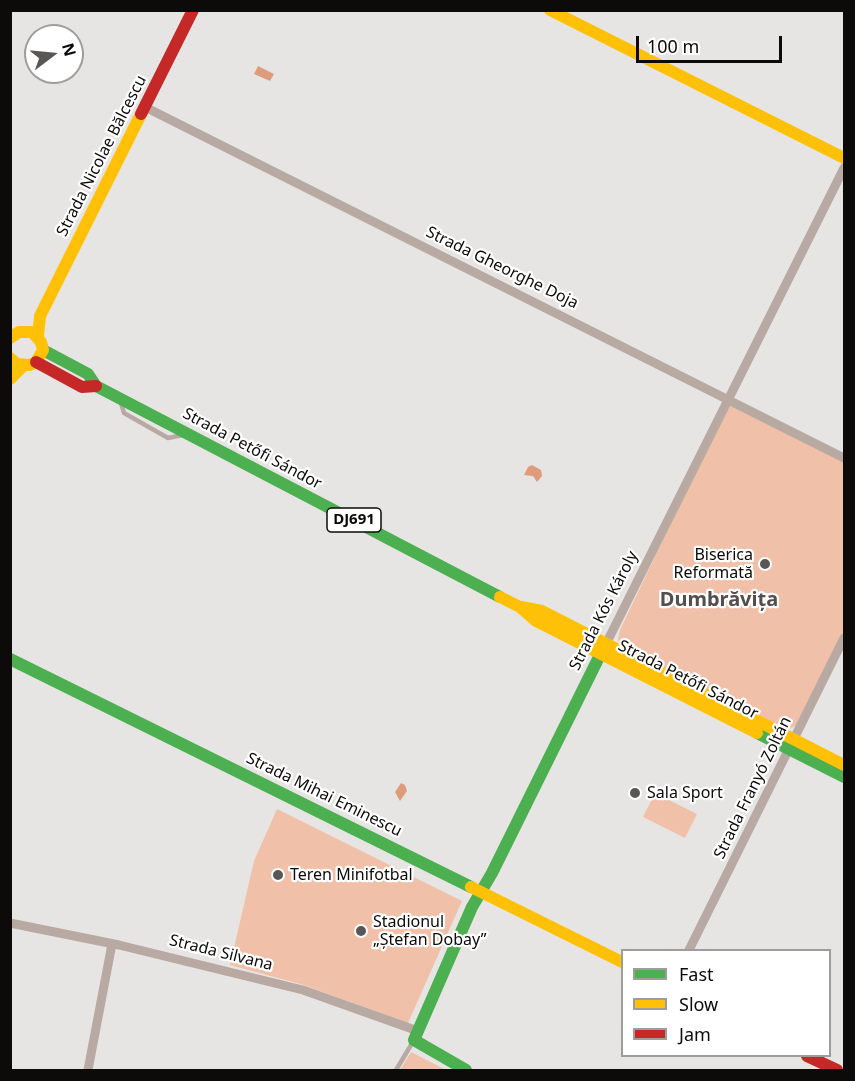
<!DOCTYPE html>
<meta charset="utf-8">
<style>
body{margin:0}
#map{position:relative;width:855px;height:1081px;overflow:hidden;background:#e7e5e3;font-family:"Noto Sans",sans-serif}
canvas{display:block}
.frame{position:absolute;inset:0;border:12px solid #0c0b0a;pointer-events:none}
.legend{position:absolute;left:621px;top:949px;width:210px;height:108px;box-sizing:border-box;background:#fff;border:2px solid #9e9d9d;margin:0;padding:8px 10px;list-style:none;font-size:18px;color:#0c0b0a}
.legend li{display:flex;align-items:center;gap:12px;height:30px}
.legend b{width:30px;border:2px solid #9e9d9d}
.north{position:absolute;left:24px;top:24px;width:60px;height:60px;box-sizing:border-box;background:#fff;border:2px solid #9e9d9d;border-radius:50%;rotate:74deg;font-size:16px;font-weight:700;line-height:24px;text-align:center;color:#0c0b0a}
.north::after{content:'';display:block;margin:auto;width:21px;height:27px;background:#595756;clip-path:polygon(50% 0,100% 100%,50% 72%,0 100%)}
.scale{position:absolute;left:636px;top:36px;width:146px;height:27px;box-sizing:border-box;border:3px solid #0c0b0a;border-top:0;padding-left:8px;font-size:18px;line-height:21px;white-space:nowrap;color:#0c0b0a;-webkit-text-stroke:4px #fff;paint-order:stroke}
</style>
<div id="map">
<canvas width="855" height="1081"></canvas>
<div class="frame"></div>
<ul class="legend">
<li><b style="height:8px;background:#4caf50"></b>Fast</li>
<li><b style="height:8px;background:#ffc107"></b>Slow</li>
<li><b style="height:8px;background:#c62828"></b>Jam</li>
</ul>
<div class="north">N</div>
<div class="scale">100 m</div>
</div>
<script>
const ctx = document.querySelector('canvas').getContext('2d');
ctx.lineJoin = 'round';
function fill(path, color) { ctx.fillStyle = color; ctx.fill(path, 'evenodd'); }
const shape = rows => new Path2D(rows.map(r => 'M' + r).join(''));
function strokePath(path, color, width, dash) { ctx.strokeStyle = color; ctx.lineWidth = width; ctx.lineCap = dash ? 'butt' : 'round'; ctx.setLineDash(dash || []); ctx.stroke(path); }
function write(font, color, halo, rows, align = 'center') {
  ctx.font = font + ' "Noto Sans",sans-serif'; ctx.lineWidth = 4.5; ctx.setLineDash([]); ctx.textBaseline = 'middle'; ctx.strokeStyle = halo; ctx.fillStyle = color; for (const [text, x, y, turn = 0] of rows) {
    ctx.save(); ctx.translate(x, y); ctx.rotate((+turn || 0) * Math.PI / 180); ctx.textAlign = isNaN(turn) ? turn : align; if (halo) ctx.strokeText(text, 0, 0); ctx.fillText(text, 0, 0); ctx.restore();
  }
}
fill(shape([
 [730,399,844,458,844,631,796,725,790,729,783,730,622,648,618,640,620,630],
 [655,793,697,814,685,838,643,817],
 [277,809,462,901,408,1023,304,985,230,965,254,861],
 [411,1052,446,1070,400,1070]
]), '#f1c0a8');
fill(shape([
 [258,66,274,74,270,81,254,74],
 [532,465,541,470,542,476,537,482,533,476,524,475,528,467],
 [401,783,405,785,407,791,400,801,395,792]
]), '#de9c7d');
strokePath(shape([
 [121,403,124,413,168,438,183,435],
 [396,1070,414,1040]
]), '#b8aaa3', 4.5);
strokePath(shape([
 [145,107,844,458],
 [606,644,844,168],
 [10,923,119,945,303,990,418,1031],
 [689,950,844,638],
 [88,1070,112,944]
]), '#b8aaa3', 9);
strokePath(shape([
 [43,350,88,374,96,386,500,597],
 [10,659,471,887],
 [757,733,844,777],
 [466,1070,414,1040,472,907,492,873,605,645]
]), '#4caf50', 12);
strokePath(shape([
 [550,10,844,158],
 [38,336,40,316,141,114],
 [10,338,19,332,32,332,41,342,43,350,36,362,30,365,17,364,10,358],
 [10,379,23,366],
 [500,597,520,607,536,621,757,733],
 [521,607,542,611,844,765],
 [471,887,622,962]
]), '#ffc107', 12);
strokePath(shape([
 [141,114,193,10],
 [36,362,82,387,96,386],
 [807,1056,837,1070]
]), '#c62828', 12);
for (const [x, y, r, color] of [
 [765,564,6,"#595756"],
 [635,793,6,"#595756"],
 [278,875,6,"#595756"],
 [361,931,6,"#595756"]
]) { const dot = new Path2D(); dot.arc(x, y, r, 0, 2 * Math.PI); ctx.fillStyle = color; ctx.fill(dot); strokePath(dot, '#fff', 2); }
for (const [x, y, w] of [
 [354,520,54]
]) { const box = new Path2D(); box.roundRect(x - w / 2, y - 12, w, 24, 4.5); ctx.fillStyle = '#fff'; ctx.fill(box); strokePath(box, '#0c0b0a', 1.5); }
write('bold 15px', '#0c0b0a', null, [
 ["DJ691",354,520]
]);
write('16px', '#0c0b0a', '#fff', [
 ["Strada Nicolae Bălcescu",102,156,-63],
 ["Strada Gheorghe Doja",502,268,26],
 ["Strada Petőfi Sándor",252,449,28],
 ["Strada Kós Károly",604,611,-63],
 ["Strada Petőfi Sándor",688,680,27],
 ["Strada Franyó Zoltán",753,788,-64],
 ["Strada Mihai Eminescu",324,795,26],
 ["Strada Silvana",221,953,14]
]);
write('16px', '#0c0b0a', '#fff', [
 ["Biserica",753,555,"right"],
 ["Reformată",753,573,"right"],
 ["Sala Sport",647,793],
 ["Teren Minifotbal",290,875],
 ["Stadionul",373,922],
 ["„Ștefan Dobay”",373,940]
], 'left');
write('bold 20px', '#524f4d', '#fff', [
 ["Dumbrăvița",719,600]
]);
</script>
